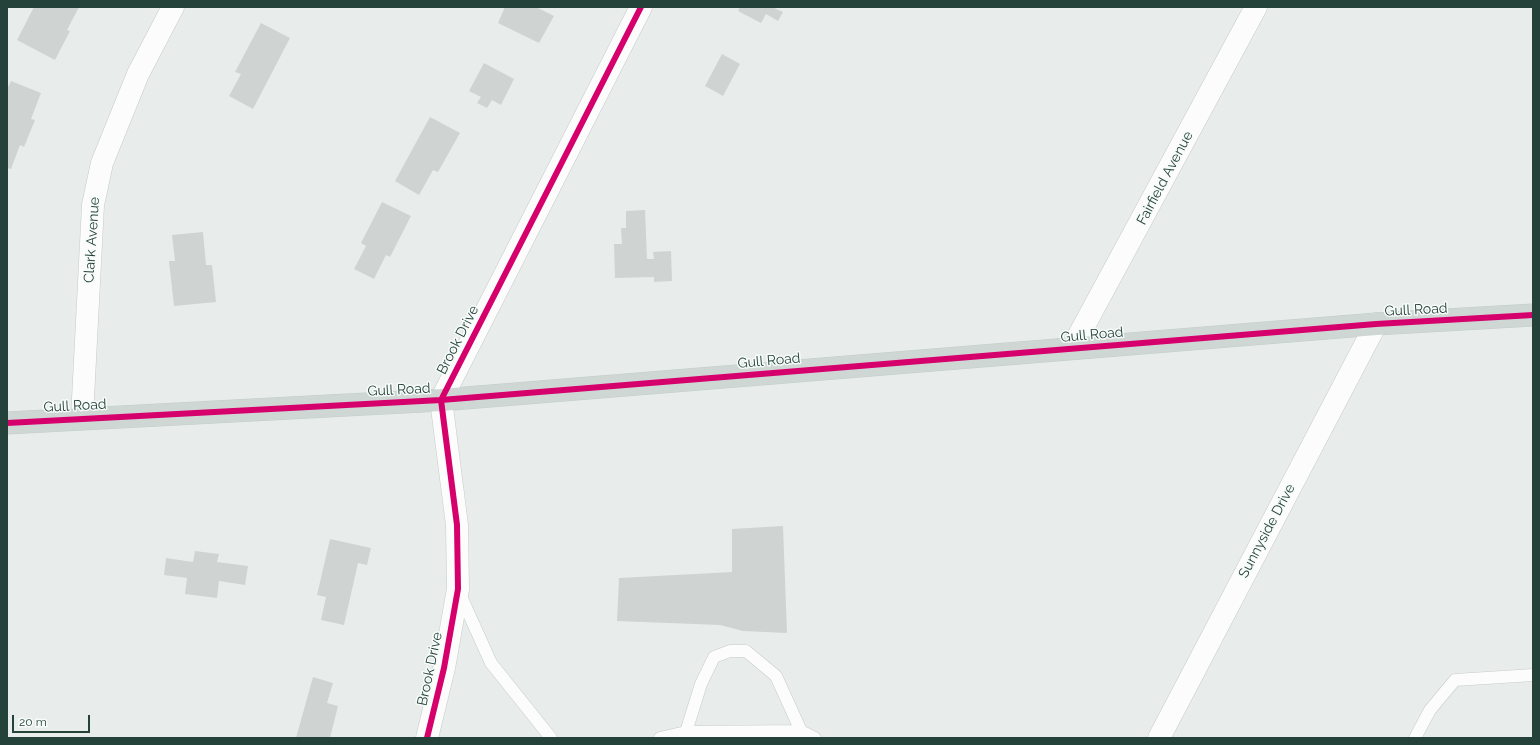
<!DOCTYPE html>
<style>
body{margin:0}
#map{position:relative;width:1540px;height:745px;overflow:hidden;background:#e8edeb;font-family:Raleway,sans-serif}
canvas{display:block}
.frame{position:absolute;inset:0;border:8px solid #24423a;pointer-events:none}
.scale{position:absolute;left:12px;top:715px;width:78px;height:18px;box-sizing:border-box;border:2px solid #24423a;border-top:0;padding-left:5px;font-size:12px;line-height:14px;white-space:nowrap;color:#24423a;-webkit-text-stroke:3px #f7fbf9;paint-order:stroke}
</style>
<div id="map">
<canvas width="1540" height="745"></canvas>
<div class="frame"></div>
<div class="scale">20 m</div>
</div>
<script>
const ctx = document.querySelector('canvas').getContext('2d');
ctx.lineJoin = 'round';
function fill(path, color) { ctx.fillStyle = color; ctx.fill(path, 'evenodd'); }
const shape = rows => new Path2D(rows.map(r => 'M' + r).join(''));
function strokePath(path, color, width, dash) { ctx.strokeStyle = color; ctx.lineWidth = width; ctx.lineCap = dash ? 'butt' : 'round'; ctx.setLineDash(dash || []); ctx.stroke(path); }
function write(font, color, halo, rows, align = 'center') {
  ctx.font = font + ' Raleway,sans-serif'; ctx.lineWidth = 3; ctx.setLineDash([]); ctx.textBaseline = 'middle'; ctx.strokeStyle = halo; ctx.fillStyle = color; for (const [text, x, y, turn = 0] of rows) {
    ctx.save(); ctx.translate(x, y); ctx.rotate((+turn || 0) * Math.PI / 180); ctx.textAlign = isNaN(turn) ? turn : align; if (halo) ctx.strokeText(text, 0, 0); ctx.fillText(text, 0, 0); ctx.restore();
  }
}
fill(shape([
 [34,7,79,7,67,30,70,31,55,60,17,40],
 [505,7,536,7,554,16,539,43,498,23],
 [740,7,772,7,783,12,778,21,766,14,761,23,738,11],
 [261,23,290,38,253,109,229,96,241,74,235,72],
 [722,54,740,64,723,96,705,86],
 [484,63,514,79,501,105,492,100,487,108,477,103,481,97,469,91],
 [11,81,41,93,31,119,35,120,24,147,20,145,11,169,7,168,7,89],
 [430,117,460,133,438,172,433,170,419,195,395,181],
 [382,202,411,216,390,257,386,255,374,279,354,269,366,246,361,243],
 [645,210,647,259,654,259,653,252,671,251,672,281,654,282,654,277,615,278,614,244,622,244,621,228,626,228,626,211],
 [203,232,206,265,212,265,216,302,174,306,169,261,175,261,172,235],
 [783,526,787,633,743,631,720,625,617,621,619,578,732,572,732,529],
 [330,539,371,548,367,565,358,563,344,625,321,620,326,597,317,595],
 [195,551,219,554,217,562,248,566,245,585,219,581,217,598,185,594,187,578,164,575,166,558,193,562],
 [313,677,333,683,327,703,338,706,330,738,296,738]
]), '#cfd4d2');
const service = shape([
 [459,592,491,663,551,738],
 [686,732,701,684,714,657,730,651,746,651,776,676,801,731],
 [660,738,686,732,801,731,815,738],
 [1415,738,1430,710,1455,680,1533,675]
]);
const minor = shape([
 [1072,348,1256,7],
 [82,418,93,205,102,163,138,74,173,7],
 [427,738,444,668,458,589,457,525,441,400],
 [1159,738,1376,324]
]);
const tertiary = shape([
 [441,400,641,7]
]);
const primary = shape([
 [7,423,441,400,1376,324,1533,315]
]);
strokePath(service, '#c5cac8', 13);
strokePath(minor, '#c5cac8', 23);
strokePath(tertiary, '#c5cac8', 23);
strokePath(primary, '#c3ccc9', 23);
strokePath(service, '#fcfcfc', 12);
strokePath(minor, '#fcfcfc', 22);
strokePath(tertiary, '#fcfcfc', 22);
strokePath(primary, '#cfd7d5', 22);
strokePath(shape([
 [7,423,441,400,1376,324,1533,315],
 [427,738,444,668,458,589,457,525,441,400,641,7]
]), '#d6006c', 6);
write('14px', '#24423a', '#f7fbf9', [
 ["Fairfield Avenue",1165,178,-62],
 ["Clark Avenue",92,240,-86],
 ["Gull Road",1416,310,-3],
 ["Gull Road",1092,335,-5],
 ["Brook Drive",458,340,-63],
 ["Gull Road",769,361,-5],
 ["Gull Road",399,390,-3],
 ["Gull Road",75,406,-3],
 ["Sunnyside Drive",1267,531,-62],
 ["Brook Drive",430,669,-78]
]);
</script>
